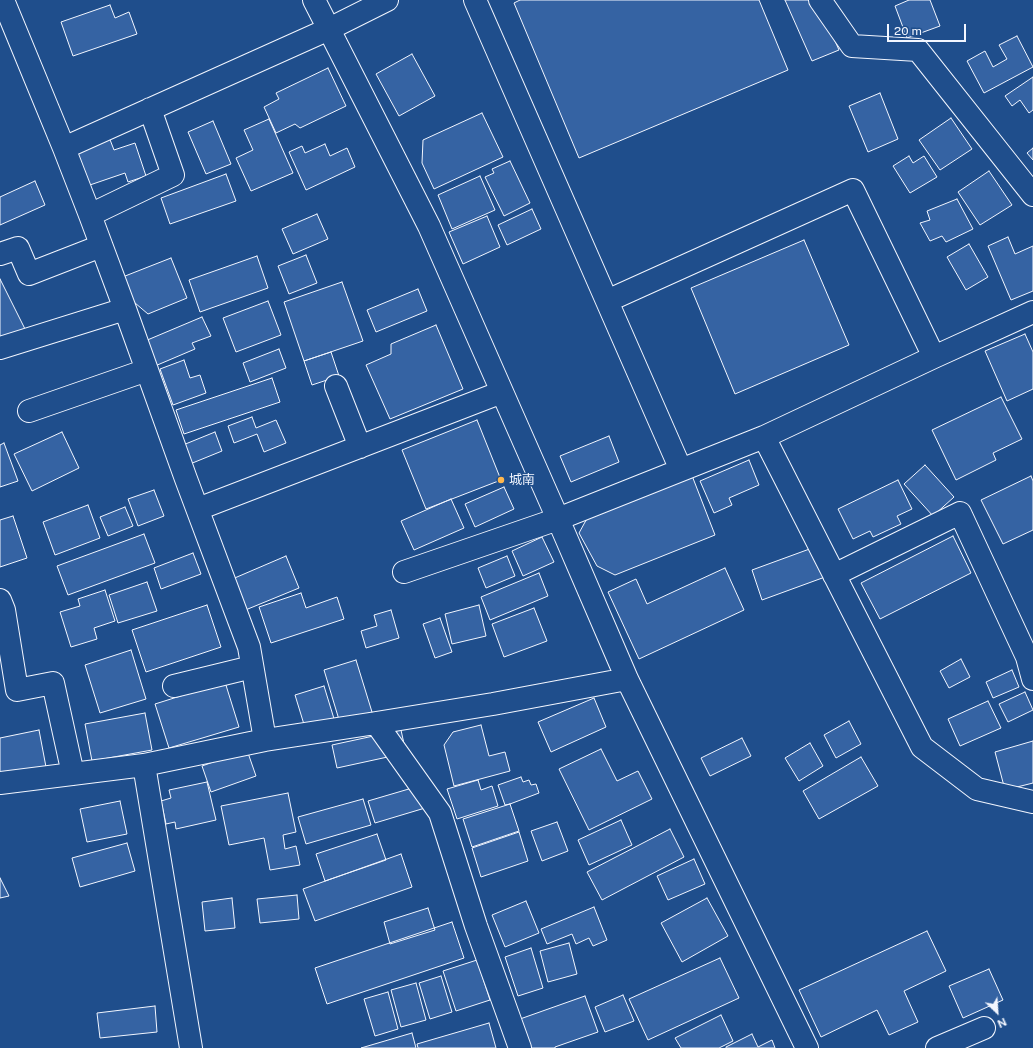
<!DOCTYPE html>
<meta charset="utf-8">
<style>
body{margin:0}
#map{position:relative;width:1033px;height:1048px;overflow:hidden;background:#1f4e8c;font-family:"Public Sans",sans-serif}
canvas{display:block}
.north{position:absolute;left:977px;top:992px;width:40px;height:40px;-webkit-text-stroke:3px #1f4e8c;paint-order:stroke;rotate:155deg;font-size:11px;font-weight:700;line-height:16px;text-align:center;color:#f2f6ff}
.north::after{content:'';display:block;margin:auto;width:14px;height:18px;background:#f2f6ff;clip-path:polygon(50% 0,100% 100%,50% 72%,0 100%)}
.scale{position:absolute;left:887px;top:24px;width:79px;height:18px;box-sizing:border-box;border:2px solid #f2f6ff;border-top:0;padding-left:5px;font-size:12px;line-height:14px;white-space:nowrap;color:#f2f6ff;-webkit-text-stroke:3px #1f4e8c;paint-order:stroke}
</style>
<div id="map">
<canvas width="1033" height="1048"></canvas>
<div class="north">N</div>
<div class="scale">20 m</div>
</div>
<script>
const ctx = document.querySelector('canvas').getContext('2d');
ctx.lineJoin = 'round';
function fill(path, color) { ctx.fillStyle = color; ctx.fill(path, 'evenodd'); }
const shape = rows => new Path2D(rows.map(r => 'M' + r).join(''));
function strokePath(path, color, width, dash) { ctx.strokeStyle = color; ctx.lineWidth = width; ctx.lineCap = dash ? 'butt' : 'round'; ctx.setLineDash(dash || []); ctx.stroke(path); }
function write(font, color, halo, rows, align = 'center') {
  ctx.font = font + ' "Public Sans","Noto Sans JP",sans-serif'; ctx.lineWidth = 3; ctx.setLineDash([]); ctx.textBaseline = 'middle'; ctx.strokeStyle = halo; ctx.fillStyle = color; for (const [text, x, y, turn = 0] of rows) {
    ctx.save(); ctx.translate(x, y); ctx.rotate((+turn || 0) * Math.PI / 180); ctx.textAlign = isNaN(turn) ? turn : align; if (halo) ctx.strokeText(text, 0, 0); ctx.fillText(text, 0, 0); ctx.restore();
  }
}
const building = shape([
 [520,0,759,0,788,70,579,158,514,3,520,0],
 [785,0,817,0,839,50,812,61,785,0],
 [909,0,930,0,940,26,907,38,895,6,909,0],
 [110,5,115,18,129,12,137,34,73,56,61,22,110,5],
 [1017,36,1033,67,984,93,967,61,985,51,993,67,1007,59,999,45,1017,36],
 [412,54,435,96,399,116,376,74,412,54],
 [328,68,346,106,300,128,295,124,276,133,264,107,279,99,276,93,328,68],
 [1033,77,1033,110,1029,113,1020,100,1012,106,1005,96,1033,77],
 [880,93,898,139,868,152,849,106,880,93],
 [482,113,503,157,434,189,422,163,423,140,482,113],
 [951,118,972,149,940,170,919,140,951,118],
 [269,119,293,173,251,191,236,158,253,150,244,130,269,119],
 [213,121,231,164,206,174,188,132,213,121],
 [109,137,114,150,135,143,146,176,128,182,125,173,84,187,71,150,109,137],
 [325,144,330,156,347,148,355,167,306,190,289,152,302,146,305,153,325,144],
 [1033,148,1033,160,1027,153,1033,148],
 [909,156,913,163,924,156,937,177,910,193,893,166,909,156],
 [510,161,530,203,504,216,485,177,494,173,492,169,510,161],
 [989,171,1012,205,980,225,958,192,989,171],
 [226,174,236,201,170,224,161,198,226,174],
 [480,176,495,210,452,229,438,195,480,176],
 [35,181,45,205,0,225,0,197,35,181],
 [957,199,973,229,946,242,942,236,930,241,920,223,930,220,927,211,957,199],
 [532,209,541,229,507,245,498,225,532,209],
 [317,214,328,239,293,254,282,229,317,214],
 [487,216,500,247,463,264,449,232,487,216],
 [1008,237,1015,254,1033,246,1033,291,1011,300,988,246,1008,237],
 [804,240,849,345,735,394,691,288,804,240],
 [969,244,988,277,966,290,947,257,969,244],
 [306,255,317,283,289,294,278,266,306,255],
 [257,256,268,288,200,312,189,280,257,256],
 [171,258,187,298,148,314,128,297,120,278,171,258],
 [0,279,26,331,0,339,0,279],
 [342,282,363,341,304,361,284,302,342,282],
 [418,289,427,311,376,332,367,310,418,289],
 [268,301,281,335,236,352,223,318,268,301],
 [202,317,211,336,192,343,195,349,155,366,145,341,202,317],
 [436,325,463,389,390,419,366,365,391,354,391,344,436,325],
 [1025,334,1033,352,1033,389,1007,401,985,351,1025,334],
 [279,349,286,368,250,382,243,363,279,349],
 [331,352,339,376,312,385,304,361,331,352],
 [184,360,190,378,200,375,206,393,173,405,160,369,184,360],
 [272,378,280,402,184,434,176,410,272,378],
 [1001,397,1022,439,993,453,996,460,956,480,932,430,1001,397],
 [252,417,256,428,276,420,286,443,264,452,257,434,234,443,228,426,252,417],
 [477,420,501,480,426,509,402,450,477,420],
 [62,432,79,468,32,491,14,454,62,432],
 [215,432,222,451,190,464,183,445,215,432],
 [609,436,619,462,571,482,560,456,609,436],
 [4,443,18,481,0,487,0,445,4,443],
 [749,460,759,485,729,498,732,505,714,513,700,481,749,460],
 [925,465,954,497,933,516,904,484,925,465],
 [691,473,715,535,615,575,597,566,579,533,590,513,691,473],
 [1031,476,1033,481,1033,530,1003,544,981,500,1031,476],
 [898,480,912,509,897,516,901,524,873,537,870,531,853,539,838,509,898,480],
 [504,487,514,509,475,527,465,504,504,487],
 [154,490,164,516,138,526,128,499,154,490],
 [451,499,464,528,414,550,401,521,451,499],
 [88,505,100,538,55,555,43,522,88,505],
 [125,507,133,526,108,536,100,517,125,507],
 [13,516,27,558,0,567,0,520,13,516],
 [144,534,155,563,68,595,57,566,144,534],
 [953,536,971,573,880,619,861,583,953,536],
 [542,537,554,562,523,576,512,551,542,537],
 [815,547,825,577,762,600,752,570,815,547],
 [193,553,201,574,161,589,154,568,193,553],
 [286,556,299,588,243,611,230,580,286,556],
 [507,556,515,576,486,588,478,568,507,556],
 [725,568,744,610,639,659,608,592,636,579,647,604,725,568],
 [539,573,548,596,490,620,481,597,539,573],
 [147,582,157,611,118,623,109,595,147,582],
 [105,590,115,621,94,628,97,639,71,647,60,612,80,606,78,599,105,590],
 [301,593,306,608,337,597,344,619,271,643,259,607,301,593],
 [207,605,221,647,146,672,132,630,207,605],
 [479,605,486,636,452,644,445,614,479,605],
 [534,608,547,641,504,657,492,624,534,608],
 [391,610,399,638,366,648,361,631,377,626,374,615,391,610],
 [440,618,452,652,435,658,423,624,440,618],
 [131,650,146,699,100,713,85,665,131,650],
 [961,659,970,677,949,688,940,671,961,659],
 [356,660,372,712,340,723,324,670,356,660],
 [1012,670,1019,687,993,698,986,682,1012,670],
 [225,682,239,727,169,748,155,704,225,682],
 [324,686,335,722,306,731,295,695,324,686],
 [1025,692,1033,710,1008,722,999,704,1025,692],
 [594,698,606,727,551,752,538,722,594,698],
 [988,701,1001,728,960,746,948,719,988,701],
 [145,713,152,750,92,761,85,724,145,713],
 [849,721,861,744,836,758,824,735,849,721],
 [481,725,489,756,505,752,510,771,454,786,444,745,453,732,481,725],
 [39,730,46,767,0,775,0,738,39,730],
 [401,730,406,753,337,768,332,745,401,730],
 [742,738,751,756,710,776,701,758,742,738],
 [1033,741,1033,783,1005,790,995,752,1033,741],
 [810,743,823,766,799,781,785,758,810,743],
 [601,749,617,781,638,771,652,799,589,830,559,769,601,749],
 [247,750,256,776,211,792,202,766,247,750],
 [861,757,878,786,819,819,803,791,861,757],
 [521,777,523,782,529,780,531,785,536,784,539,793,510,804,505,805,498,785,521,777],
 [478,780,481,790,492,786,498,806,457,819,447,789,478,780],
 [207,782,216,820,176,829,175,822,166,824,161,801,171,798,169,790,207,782],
 [419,786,425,808,375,823,368,801,419,786],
 [288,793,296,832,283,835,285,849,296,846,300,865,270,870,264,838,229,845,221,806,288,793],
 [363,799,371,825,306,844,298,817,363,799],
 [120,801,127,834,87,842,80,809,120,801],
 [510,804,519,831,472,847,463,819,510,804],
 [621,820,632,845,589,865,578,840,621,820],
 [557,822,568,851,542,861,531,831,557,822],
 [670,829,684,857,602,900,587,872,670,829],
 [519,832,528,861,481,877,472,848,519,832],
 [377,834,386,860,325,881,316,854,377,834],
 [127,843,135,871,80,887,72,858,127,843],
 [401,854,412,887,315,921,303,889,401,854],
 [694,859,705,884,668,900,657,876,694,859],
 [0,878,9,896,0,898,0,878],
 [297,895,299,919,260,923,257,899,297,895],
 [232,898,235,928,205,931,202,902,232,898],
 [707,898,728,936,682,962,661,923,707,898],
 [526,901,539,933,505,947,492,915,526,901],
 [594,907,607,940,593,946,589,938,576,944,572,934,547,944,541,929,594,907],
 [428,908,435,930,390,944,384,922,428,908],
 [452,922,464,958,327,1004,315,968,452,922],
 [927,931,946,971,904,991,918,1022,889,1035,877,1010,821,1037,799,990,927,931],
 [569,943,577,974,548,982,540,951,569,943],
 [531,948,543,988,518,996,505,957,531,948],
 [720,958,739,998,648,1040,629,999,720,958],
 [477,960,490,1000,456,1011,443,971,477,960],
 [989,969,1003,1000,963,1018,949,986,989,969],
 [441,976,452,1012,430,1019,419,983,441,976],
 [416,983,426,1020,401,1027,391,990,416,983],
 [388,992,398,1029,375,1036,364,999,388,992],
 [623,995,634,1021,605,1032,595,1007,623,995],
 [585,996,598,1032,555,1047,555,1048,530,1048,520,1019,585,996],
 [155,1006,157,1032,100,1038,97,1013,155,1006],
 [721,1015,733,1041,719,1048,681,1048,675,1038,721,1015],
 [489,1023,496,1048,418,1048,417,1044,489,1023],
 [412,1033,416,1048,361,1048,412,1033],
 [752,1034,758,1047,772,1040,775,1048,726,1048,726,1047,752,1034]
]);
fill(building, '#3563a3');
strokePath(building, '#f2f6ff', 1);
const minor = shape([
 [3,0,64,148,90,215,125,309,186,479,249,647,265,740],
 [314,0,429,226,558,519,627,679,807,1048],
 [475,0,681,470],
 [820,0,852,46,918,50,1033,195],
 [64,148,329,29,387,0],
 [90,215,173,175,150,109],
 [0,254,18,248,29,274,101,246],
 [607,301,853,190,934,357],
 [0,348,125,309],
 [336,386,360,447],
 [29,411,147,370],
 [764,437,922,747,977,789,1033,802],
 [198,509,502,392],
 [404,572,558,519,764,437,934,357,1033,312],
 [834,575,960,513,1027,657,1033,679],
 [0,600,4,610,17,690,53,683,73,774],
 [174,686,252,667],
 [376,723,440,813,476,926,520,1048],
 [144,765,191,1048],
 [0,783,144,765,265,740,376,723,493,704,627,679],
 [937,1048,984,1028]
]);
strokePath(minor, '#f2f6ff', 24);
strokePath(minor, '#1f4e8c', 22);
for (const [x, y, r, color] of [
 [501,480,4,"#ffb74d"]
]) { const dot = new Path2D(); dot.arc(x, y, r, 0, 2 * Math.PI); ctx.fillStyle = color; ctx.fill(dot); strokePath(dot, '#1f4e8c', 1.5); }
write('13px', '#f2f6ff', '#1f4e8c', [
 ["城南",509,480]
], 'left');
</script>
